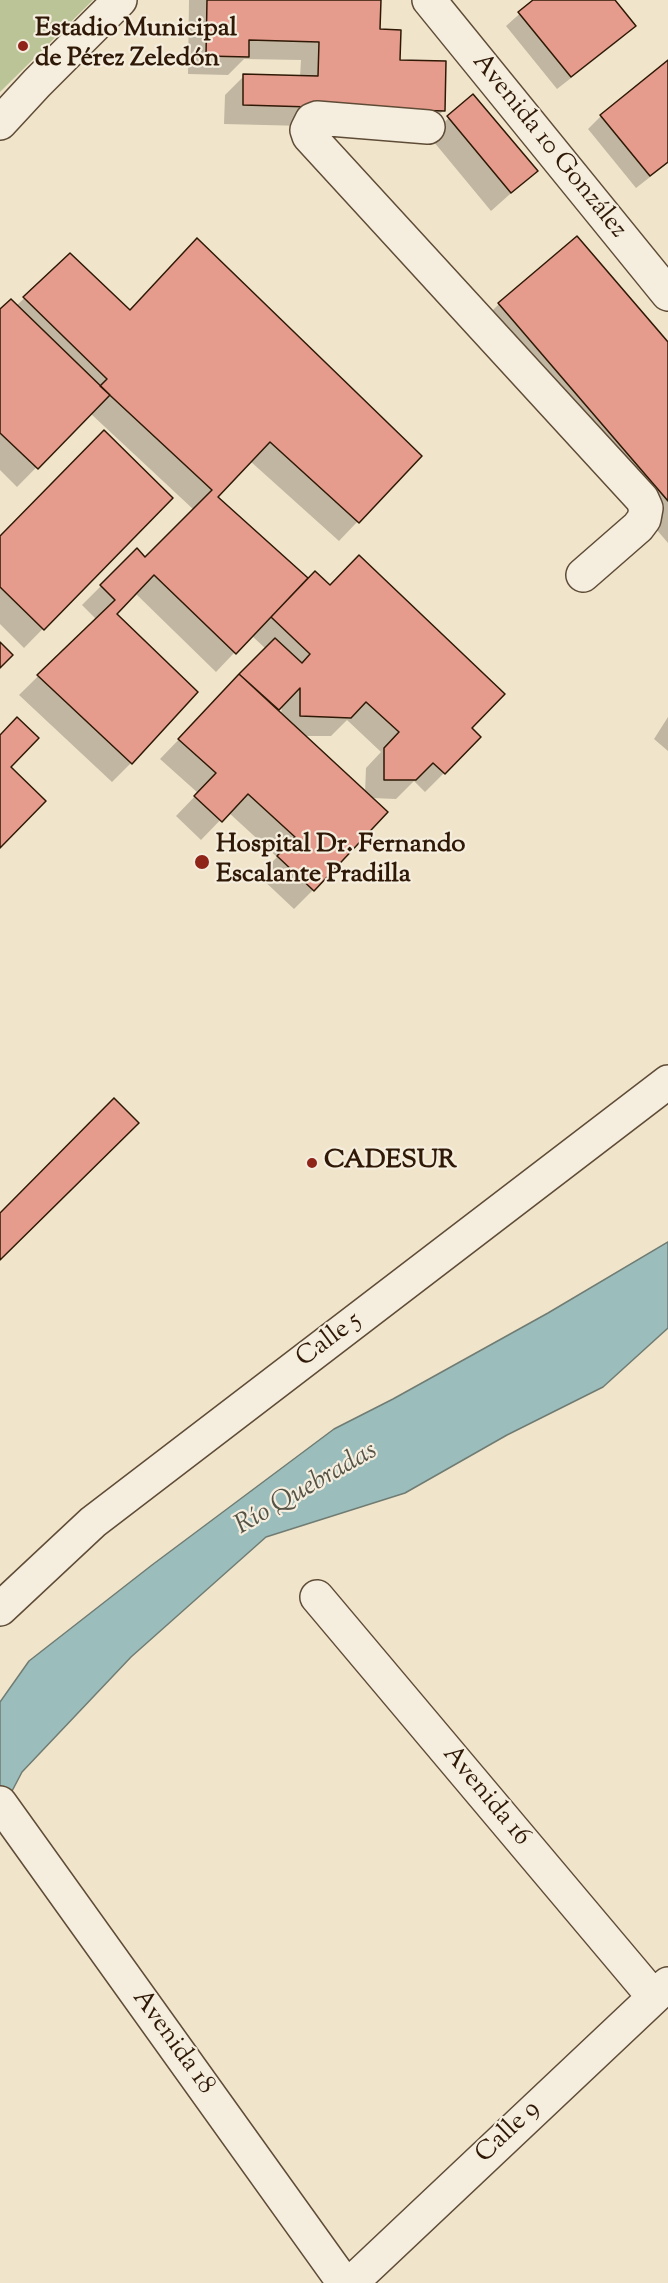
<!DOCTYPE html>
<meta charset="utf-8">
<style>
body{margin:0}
canvas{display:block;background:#f0e4ca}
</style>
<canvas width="668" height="2283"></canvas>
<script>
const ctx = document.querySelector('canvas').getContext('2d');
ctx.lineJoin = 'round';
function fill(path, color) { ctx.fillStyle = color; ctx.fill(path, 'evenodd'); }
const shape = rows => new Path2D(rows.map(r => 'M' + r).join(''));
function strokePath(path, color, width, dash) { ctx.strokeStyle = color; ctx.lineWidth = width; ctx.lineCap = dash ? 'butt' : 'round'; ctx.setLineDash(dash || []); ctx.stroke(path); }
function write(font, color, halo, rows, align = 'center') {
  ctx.font = font + ' "Sorts Mill Goudy",serif'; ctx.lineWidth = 4.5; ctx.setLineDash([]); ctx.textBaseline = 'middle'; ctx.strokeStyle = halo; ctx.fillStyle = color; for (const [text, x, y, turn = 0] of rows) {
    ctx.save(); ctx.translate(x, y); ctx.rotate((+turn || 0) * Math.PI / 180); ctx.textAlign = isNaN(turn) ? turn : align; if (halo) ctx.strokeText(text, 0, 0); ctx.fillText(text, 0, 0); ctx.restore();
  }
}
fill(shape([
 [0,0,93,0,0,92]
]), '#bac497');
const water = shape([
 [668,1242,668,1328,603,1387,507,1435,405,1493,266,1537,131,1657,22,1772,0,1814,0,1702,29,1661,152,1565,334,1429,393,1399,548,1313,668,1242]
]);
fill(water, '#9bbebc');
strokePath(water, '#707c73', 1.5);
fill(shape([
 [189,0,379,0,378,31,399,61,444,110,424,129,224,124,225,95,244,76,300,77,301,60,244,59,228,75,188,74],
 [535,0,613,0,634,26,621,39,557,89,506,26],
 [668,62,668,163,636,188,588,129,601,116],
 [473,96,536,171,491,211,429,136],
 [70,255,129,311,420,456,339,541,250,461,216,497,470,728,444,773,425,792,414,781,396,799,371,798,313,890,294,909,259,876,277,857,228,812,201,840,176,816,198,793,160,759,266,649,251,635,216,672,135,593,114,614,131,763,112,782,19,695,96,619,82,605,137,550,145,559,194,510,90,413,17,487,0,470,0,311,16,306],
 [282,705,281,715,277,711],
 [347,720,381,752,366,768,365,793,304,736,331,736],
 [499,304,668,345,668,543,480,323],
 [171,498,24,648,0,624,0,538],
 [668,717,668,751,654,739]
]), '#0003');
const building = shape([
 [207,0,381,0,380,29,401,30,400,60,446,61,445,111,243,105,243,74,318,76,319,42,249,40,249,57,206,56,207,0],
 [533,0,615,0,636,26,571,77,518,12,533,0],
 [668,60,668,162,650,176,600,115,668,60],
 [473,94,538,171,511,193,447,116,473,94],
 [577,236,668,342,668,501,498,303,577,236],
 [197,238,422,456,359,523,270,442,218,497,308,578,236,654,154,575,117,614,198,692,132,764,37,675,115,600,100,585,137,548,145,557,212,490,100,386,107,379,23,297,70,253,130,310,197,238],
 [11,299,110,395,38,469,0,433,0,309,11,299],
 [104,430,173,498,44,630,0,587,0,536,104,430],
 [359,555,505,694,472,728,481,737,445,774,433,763,416,780,384,780,384,748,399,732,366,702,351,718,300,716,300,688,279,710,239,674,275,638,302,663,310,654,271,617,315,571,330,585,359,555],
 [0,642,13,655,0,668,0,642],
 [239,674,388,812,314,891,277,856,295,837,248,794,222,822,194,796,216,773,178,739,239,674],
 [17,717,39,738,11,767,46,801,0,848,0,735,17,717],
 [114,1098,139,1123,0,1260,0,1213,114,1098]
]);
fill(building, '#e69c8d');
strokePath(building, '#2f1906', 1.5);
const minor = shape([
 [429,0,668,294],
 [0,123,37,83,120,0],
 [428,127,317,118,312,120,307,130,309,136,642,499,646,508,644,519,638,527,583,575],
 [317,1597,653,1996],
 [0,1609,93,1522,668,1082],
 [0,1803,344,2283],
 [351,2283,668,1984]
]);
strokePath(minor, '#5f4c37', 36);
strokePath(minor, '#f5eddd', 33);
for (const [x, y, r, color] of [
 [23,46,6,"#8f2418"],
 [202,862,8,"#8f2418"],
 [312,1163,6,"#8f2418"]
]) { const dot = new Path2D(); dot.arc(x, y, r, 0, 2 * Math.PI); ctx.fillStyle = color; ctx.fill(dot); strokePath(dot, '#f5eddd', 2); }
write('bold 26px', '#2f1906', '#f5eddd', [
 ["Estadio Municipal",35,31],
 ["de Pérez Zeledón",35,61],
 ["Hospital Dr. Fernando",216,847],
 ["Escalante Pradilla",216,877],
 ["CADESUR",324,1163]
], 'left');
write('26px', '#2f1906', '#f5eddd', [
 ["Avenida 10 González",548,147,51],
 ["Calle 5",330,1341,-37],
 ["Avenida 16",485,1797,50],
 ["Avenida 18",172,2043,54],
 ["Calle 9",509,2133,-44]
]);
write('italic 27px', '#555346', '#f5eddd', [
 ["Río Quebradas",307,1490,-30]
]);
</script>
